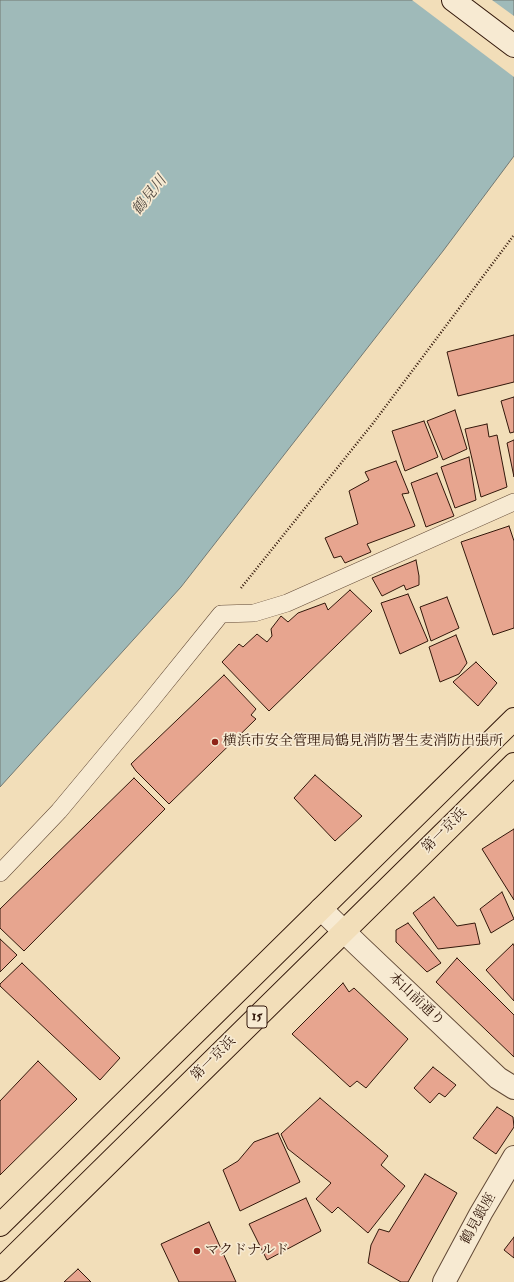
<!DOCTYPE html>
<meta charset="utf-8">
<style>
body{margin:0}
canvas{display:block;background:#f2deb9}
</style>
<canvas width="514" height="1282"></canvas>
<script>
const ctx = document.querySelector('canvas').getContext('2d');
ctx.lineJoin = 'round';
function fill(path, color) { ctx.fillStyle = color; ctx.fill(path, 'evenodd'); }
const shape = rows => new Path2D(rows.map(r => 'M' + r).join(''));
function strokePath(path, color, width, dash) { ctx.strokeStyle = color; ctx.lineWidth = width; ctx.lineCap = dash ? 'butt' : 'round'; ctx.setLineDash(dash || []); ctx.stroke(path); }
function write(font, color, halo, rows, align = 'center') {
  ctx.font = font + ' "IM FELL Double Pica","Noto Serif JP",serif'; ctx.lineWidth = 3.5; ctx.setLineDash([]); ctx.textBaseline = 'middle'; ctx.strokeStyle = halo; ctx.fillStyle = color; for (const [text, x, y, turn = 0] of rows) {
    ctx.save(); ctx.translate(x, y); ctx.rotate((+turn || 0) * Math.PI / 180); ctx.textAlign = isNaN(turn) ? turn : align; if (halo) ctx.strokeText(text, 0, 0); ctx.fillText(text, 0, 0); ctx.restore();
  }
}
const water = shape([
 [0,0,514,0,514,156,443,251,181,587,0,787,0,0]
]);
fill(water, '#9fbab9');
strokePath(water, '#737973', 1);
fill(shape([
 [412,0,492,0,514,16,514,77]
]), '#f2deb9');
const building = shape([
 [514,335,514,382,458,396,447,352,514,335],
 [514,397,514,432,510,433,501,401,514,397],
 [455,410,467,449,443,460,427,421,455,410],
 [424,421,438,457,405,471,392,431,424,421],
 [487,424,489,437,497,435,507,487,481,497,465,429,487,424],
 [514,440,514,477,507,443,514,440],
 [469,457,476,500,455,508,441,467,469,457],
 [396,461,409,493,402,494,415,526,367,544,371,552,345,563,341,556,334,558,325,538,358,524,349,491,369,480,365,472,396,461],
 [437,473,454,516,426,527,411,483,437,473],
 [509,526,514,541,514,628,493,635,461,542,509,526],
 [416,560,419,576,419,585,406,590,404,585,382,596,372,578,416,560],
 [350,590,372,611,269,711,222,662,239,644,243,647,257,634,267,642,272,636,271,629,281,616,288,622,298,613,325,603,328,610,350,590],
 [408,594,428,641,400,654,381,603,408,594],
 [447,597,459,628,431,641,420,607,447,597],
 [456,635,467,663,459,674,440,682,429,647,456,635],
 [476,662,497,683,478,706,453,682,476,662],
 [224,675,256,709,251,715,256,719,169,804,136,771,131,764,224,675],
 [315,775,362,816,335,841,294,798,315,775],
 [134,778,165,809,24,951,0,928,0,909,134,778],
 [514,829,514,900,482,849,514,829],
 [502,892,514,919,491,933,480,909,502,892],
 [434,897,457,926,475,923,480,944,438,949,413,913,434,897],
 [408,923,441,963,427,972,396,942,396,930,408,923],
 [0,939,17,955,0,972,0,939],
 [513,944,514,946,514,1001,486,970,513,944],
 [457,958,514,1015,514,1057,436,982,457,958],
 [22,963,120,1058,100,1080,0,986,0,984,22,963],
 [343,983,349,992,354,988,408,1039,366,1088,357,1081,350,1087,292,1034,343,983],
 [38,1061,77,1099,0,1175,0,1101,38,1061],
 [433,1067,456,1085,445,1097,439,1093,430,1103,414,1088,433,1067],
 [320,1098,388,1156,381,1165,405,1186,368,1233,338,1207,332,1213,316,1199,331,1183,288,1149,281,1134,320,1098],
 [497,1107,513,1117,514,1127,496,1154,473,1138,497,1107],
 [278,1133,300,1182,240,1211,223,1170,238,1161,254,1142,278,1133],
 [425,1174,457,1193,408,1282,401,1282,368,1263,371,1245,379,1229,389,1232,425,1174],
 [306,1198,321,1231,267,1260,249,1224,306,1198],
 [209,1222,236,1282,179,1282,161,1244,209,1222],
 [514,1237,514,1258,504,1250,514,1237],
 [78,1269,91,1282,64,1282,78,1269]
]);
fill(building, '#e7a58f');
strokePath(building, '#32170a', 1);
const lane = shape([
 [0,873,59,811,149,703,221,614,254,613,287,603,514,502]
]);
const street = shape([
 [321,909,359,946,498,1078,514,1088],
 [444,1282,481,1213,514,1157]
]);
const secondary = shape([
 [453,0,514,46]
]);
const highway = shape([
 [0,1225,514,719],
 [0,1270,514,764]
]);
strokePath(lane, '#624936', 18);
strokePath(street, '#624936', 24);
strokePath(secondary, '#32170a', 24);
strokePath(highway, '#32170a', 24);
strokePath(shape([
 [241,588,374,422,514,235]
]), '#32170a', 2.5, [1, 2]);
strokePath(lane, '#f7ead2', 17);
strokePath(street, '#f7ead2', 22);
strokePath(secondary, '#f7ead2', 22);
strokePath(highway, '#f2deb9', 22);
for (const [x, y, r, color] of [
 [215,742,4,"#8f2418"],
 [197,1251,4,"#8f2418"]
]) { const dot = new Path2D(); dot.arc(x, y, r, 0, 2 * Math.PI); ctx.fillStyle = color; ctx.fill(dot); strokePath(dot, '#f7ead2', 1.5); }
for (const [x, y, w] of [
 [257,1017,20]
]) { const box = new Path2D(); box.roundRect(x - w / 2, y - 11, w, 22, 3); ctx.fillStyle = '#f7ead2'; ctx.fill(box); strokePath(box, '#32170a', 1); }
write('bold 13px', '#32170a', null, [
 ["15",257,1017]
]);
write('14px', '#32170a', '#f7ead2', [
 ["横浜市安全管理局鶴見消防署生麦消防出張所",223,742],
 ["マクドナルド",205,1251]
], 'left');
write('14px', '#32170a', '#f7ead2', [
 ["第一京浜",445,831,-45],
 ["本山前通り",416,1000,43],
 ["第一京浜",214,1059,-45],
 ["鶴見銀座",479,1219,-61]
]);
write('italic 15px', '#585047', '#f7ead2', [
 ["鶴見川",150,196,-52]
]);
</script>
